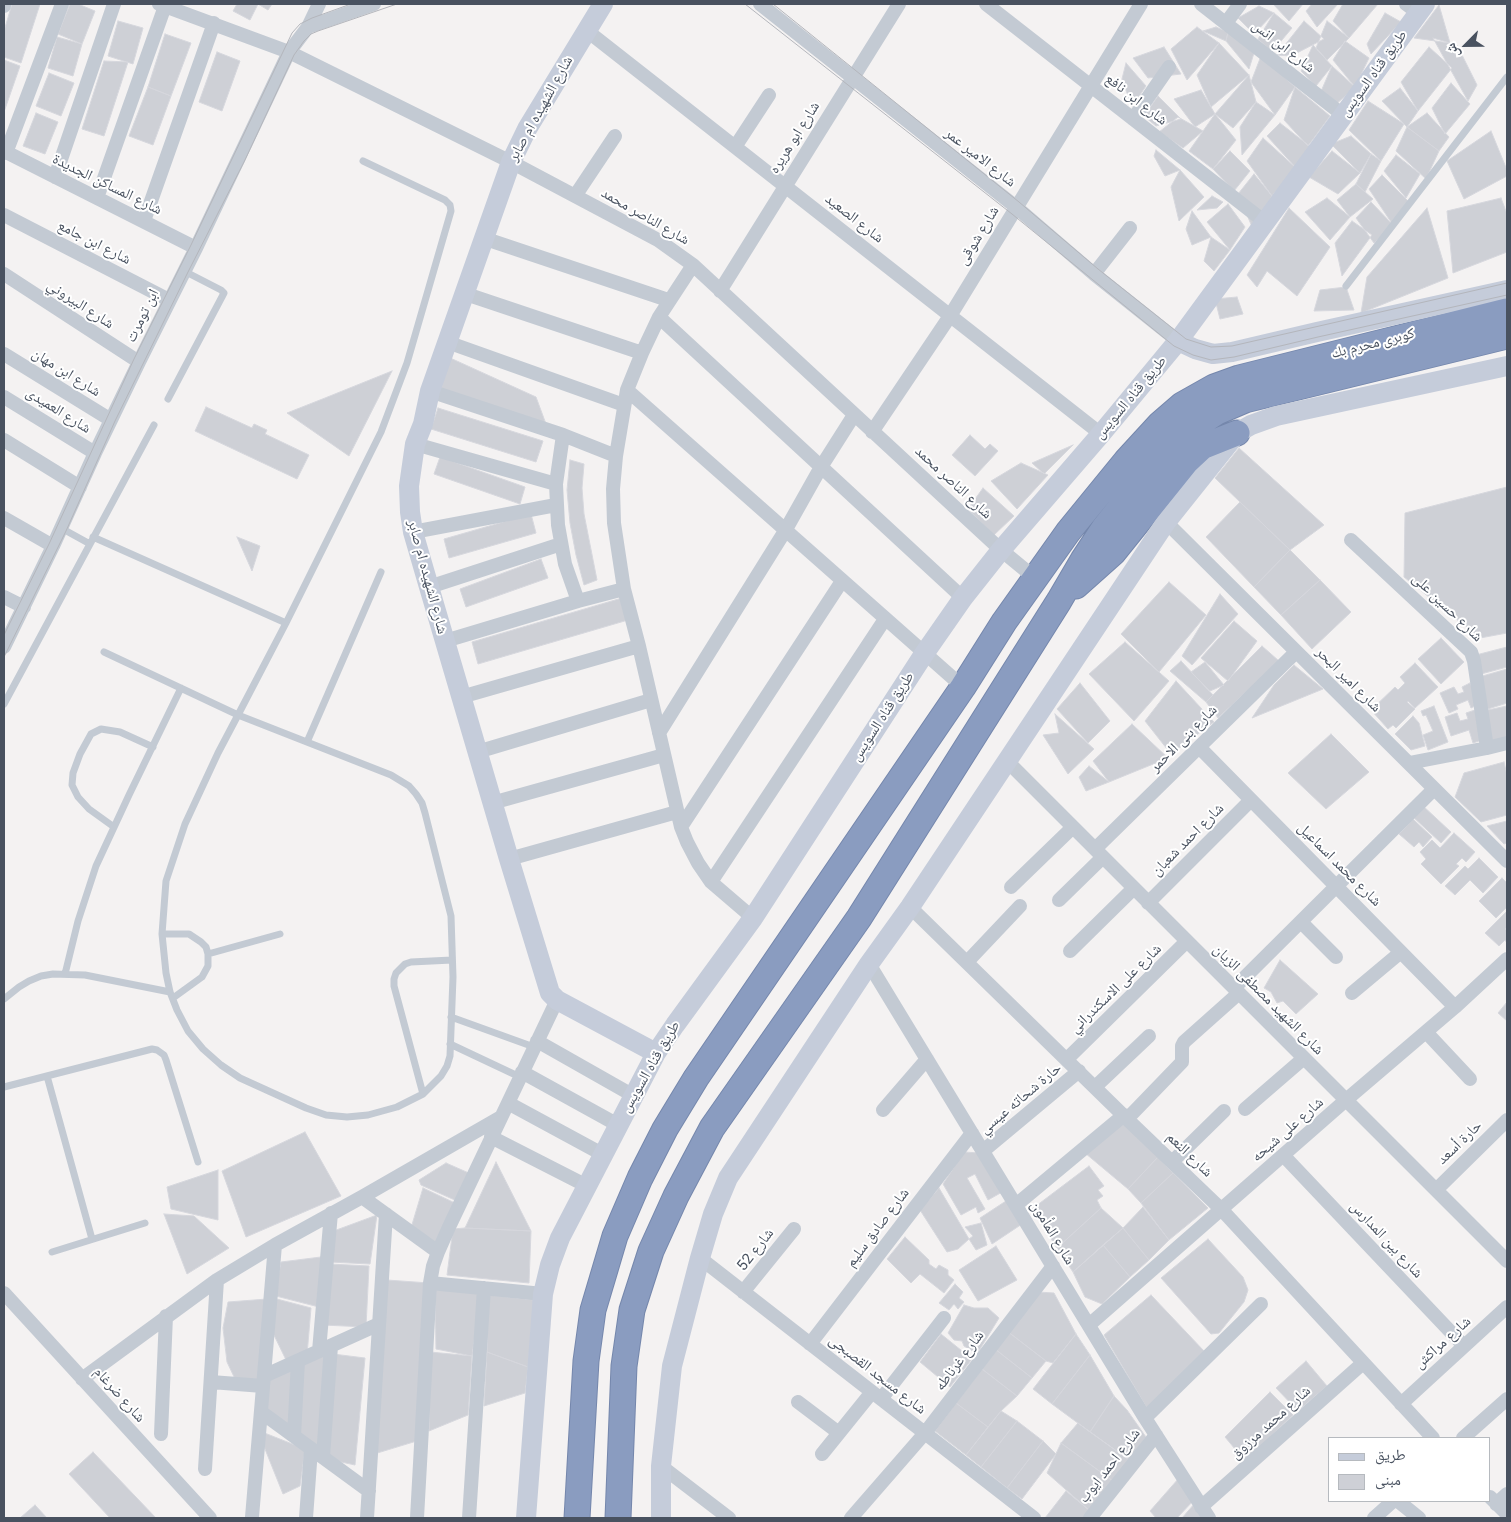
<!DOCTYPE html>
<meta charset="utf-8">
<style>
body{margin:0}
#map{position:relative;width:1511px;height:1522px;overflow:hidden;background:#f4f2f2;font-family:Roboto,"Noto Naskh Arabic",sans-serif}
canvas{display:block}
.frame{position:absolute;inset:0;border:5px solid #495260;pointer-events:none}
.legend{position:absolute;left:1328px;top:1437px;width:162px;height:65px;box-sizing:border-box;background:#fff;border:1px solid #b6babf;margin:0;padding:6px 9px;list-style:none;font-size:15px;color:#495260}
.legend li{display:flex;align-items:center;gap:10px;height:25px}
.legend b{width:25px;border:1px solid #b6babf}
.north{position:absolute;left:1441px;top:20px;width:50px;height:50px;-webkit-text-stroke:4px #fff;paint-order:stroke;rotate:247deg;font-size:14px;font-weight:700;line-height:20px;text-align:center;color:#495260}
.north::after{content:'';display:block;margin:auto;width:18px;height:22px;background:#495260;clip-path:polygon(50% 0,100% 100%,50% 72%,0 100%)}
</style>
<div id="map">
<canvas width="1511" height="1522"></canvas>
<div class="frame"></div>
<ul class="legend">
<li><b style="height:6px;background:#c5ccda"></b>طريق</li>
<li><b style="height:14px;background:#ced0d6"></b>مبنى</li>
</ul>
<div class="north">ش</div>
</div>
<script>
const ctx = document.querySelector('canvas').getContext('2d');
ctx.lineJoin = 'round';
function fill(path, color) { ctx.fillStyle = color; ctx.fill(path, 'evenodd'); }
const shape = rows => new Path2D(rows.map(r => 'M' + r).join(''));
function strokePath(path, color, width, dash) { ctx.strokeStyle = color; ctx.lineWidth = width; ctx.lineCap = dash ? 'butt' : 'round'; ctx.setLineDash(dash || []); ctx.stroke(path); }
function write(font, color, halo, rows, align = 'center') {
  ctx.font = font + ' Roboto,"Noto Naskh Arabic",sans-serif'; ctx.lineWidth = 4; ctx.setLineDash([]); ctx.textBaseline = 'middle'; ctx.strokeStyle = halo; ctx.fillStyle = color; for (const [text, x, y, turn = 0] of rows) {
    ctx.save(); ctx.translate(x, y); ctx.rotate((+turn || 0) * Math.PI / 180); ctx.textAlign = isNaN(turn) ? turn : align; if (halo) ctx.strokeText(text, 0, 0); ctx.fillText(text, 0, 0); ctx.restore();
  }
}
const building = shape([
 [12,4,40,4,21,63,4,57,4,31,12,4],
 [70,4,78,4,95,11,82,44,58,34,70,4],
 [237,4,272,4,268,10,258,4,250,20,233,11,237,4],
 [1273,4,1303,4,1289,21,1273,4],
 [1312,4,1338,4,1317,27,1306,11,1312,4],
 [1343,4,1378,4,1349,38,1333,21,1343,4],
 [1439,5,1450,43,1414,38,1439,5],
 [1259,6,1274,13,1254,34,1238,18,1259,6],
 [1274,13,1292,28,1272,52,1258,39,1274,13],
 [1385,13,1401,22,1371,54,1367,44,1385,13],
 [118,21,143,28,133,64,108,56,118,21],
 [1304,21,1324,39,1291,56,1277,55,1304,21],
 [1327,21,1349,38,1327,60,1316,48,1327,21],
 [1197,27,1219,43,1187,80,1171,49,1197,27],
 [1216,27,1228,32,1226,41,1203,31,1216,27],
 [1228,32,1254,53,1249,69,1226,41,1228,32],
 [165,34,191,43,171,96,148,87,165,34],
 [57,37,82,44,73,76,48,68,57,37],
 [1433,38,1457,45,1477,85,1468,101,1433,38],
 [1345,41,1369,58,1355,87,1333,60,1345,41],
 [1219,43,1249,75,1211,107,1197,75,1219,43],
 [1313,45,1332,66,1316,86,1301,71,1313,45],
 [1164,47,1181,74,1148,78,1133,58,1164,47],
 [1429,47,1452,68,1418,111,1401,82,1429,47],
 [217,52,240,61,222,111,199,102,217,52],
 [1261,56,1295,87,1275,115,1251,82,1261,56],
 [4,60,20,66,4,112,4,60],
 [104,61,128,62,104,136,82,129,104,61],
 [1126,63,1146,86,1132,107,1122,79,1126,63],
 [1332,66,1355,87,1333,107,1319,96,1332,66],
 [49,73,74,83,61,116,36,106,49,73],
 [1249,75,1256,102,1233,128,1215,114,1249,75],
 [1451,83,1470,104,1445,134,1432,108,1451,83],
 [148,87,171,96,153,145,129,136,148,87],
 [1295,87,1330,116,1308,146,1284,120,1295,87],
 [1400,88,1418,111,1407,127,1382,101,1400,88],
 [1201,90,1215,114,1195,127,1174,99,1201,90],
 [1158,96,1181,119,1156,126,1144,116,1158,96],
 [1368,101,1404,124,1381,161,1349,130,1368,101],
 [1256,102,1275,115,1242,155,1240,127,1256,102],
 [36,113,58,122,45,154,23,146,36,113],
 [1427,113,1449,137,1439,151,1407,127,1427,113],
 [1215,114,1236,140,1213,169,1189,151,1215,114],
 [1178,117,1203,131,1183,148,1159,132,1178,117],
 [1280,123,1312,148,1296,168,1267,136,1280,123],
 [1407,127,1439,151,1426,179,1396,151,1407,127],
 [1491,131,1507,170,1507,176,1464,199,1447,161,1491,131],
 [1351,136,1371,154,1360,173,1331,144,1351,136],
 [1263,138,1296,168,1272,196,1247,161,1263,138],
 [1156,150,1180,170,1165,176,1154,156,1156,150],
 [1230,151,1250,171,1234,191,1213,169,1230,151],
 [1332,151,1360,173,1338,194,1309,177,1332,151],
 [1371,154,1381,161,1365,192,1356,184,1371,154],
 [1396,155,1420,174,1406,198,1384,171,1396,155],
 [1180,170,1204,197,1179,221,1171,187,1180,170],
 [1254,174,1272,196,1253,229,1238,194,1254,174],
 [1382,175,1410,203,1393,225,1369,189,1382,175],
 [1356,184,1373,199,1350,217,1337,200,1356,184],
 [1212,196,1223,202,1217,208,1197,210,1212,196],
 [1327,198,1350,217,1330,240,1305,212,1327,198],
 [1501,198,1507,214,1507,252,1453,273,1447,211,1501,198],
 [1371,202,1393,225,1374,243,1356,218,1371,202],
 [1228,204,1245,227,1230,250,1207,222,1228,204],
 [1289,208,1330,247,1297,296,1267,271,1257,287,1247,275,1289,208],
 [1427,208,1448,278,1361,313,1367,277,1427,208],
 [1192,211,1211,237,1192,245,1186,229,1192,211],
 [1352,221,1372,235,1342,276,1335,243,1352,221],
 [1211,237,1230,250,1214,271,1204,261,1211,237],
 [1346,287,1354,310,1314,311,1320,290,1346,287],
 [1237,297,1243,314,1220,319,1215,299,1237,297],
 [448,357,536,397,546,424,441,390,448,357],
 [392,371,349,456,287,413,325,398,392,371],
 [206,407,252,428,254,424,267,430,265,434,309,455,297,479,195,431,206,407],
 [438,408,543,441,536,462,431,429,438,408],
 [970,435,985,449,990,444,998,451,975,476,952,455,970,435],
 [1073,445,1044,474,1032,463,1073,445],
 [1239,448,1324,525,1290,550,1215,478,1239,448],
 [440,457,525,487,520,504,434,474,440,457],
 [570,460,584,464,582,488,584,514,597,580,584,585,576,555,570,523,567,490,570,460],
 [1021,463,1048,475,1017,509,991,481,1021,463],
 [1507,487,1507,633,1480,638,1404,577,1405,513,1507,487],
 [983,488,1014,516,994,535,968,509,983,488],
 [1240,502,1290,550,1254,587,1206,537,1240,502],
 [531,514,536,533,449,558,444,539,531,514],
 [237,537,260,546,252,571,237,537],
 [1290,550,1320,580,1281,615,1254,587,1290,550],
 [541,559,548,578,466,607,460,589,541,559],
 [1320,580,1351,612,1312,649,1281,615,1320,580],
 [1169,582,1206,615,1159,672,1121,634,1169,582],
 [1220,594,1238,614,1192,665,1182,656,1220,594],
 [622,598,628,620,478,664,472,642,622,598],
 [1234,621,1257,641,1228,681,1201,658,1234,621],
 [1441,638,1464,662,1441,684,1418,659,1441,638],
 [1125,642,1169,681,1134,721,1089,674,1125,642],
 [1262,646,1279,661,1218,718,1206,702,1262,646],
 [1507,647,1507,667,1481,674,1476,655,1507,647],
 [1181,661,1213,695,1206,702,1170,671,1181,661],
 [1205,662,1224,685,1210,691,1191,672,1205,662],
 [1415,663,1438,687,1415,708,1408,701,1407,702,1415,709,1396,728,1393,725,1388,729,1371,710,1395,687,1398,690,1405,683,1400,677,1415,663],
 [1294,665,1323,689,1252,718,1274,685,1294,665],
 [1507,669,1507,703,1488,709,1479,677,1507,669],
 [1176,681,1214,722,1171,754,1145,721,1176,681],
 [1080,683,1110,721,1088,743,1057,709,1080,683],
 [1470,683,1479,704,1471,708,1468,700,1456,705,1458,709,1449,713,1440,693,1454,687,1458,694,1464,692,1462,687,1470,683],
 [1434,706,1448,742,1428,750,1423,735,1433,731,1426,715,1423,716,1421,711,1434,706],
 [1507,706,1507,741,1491,744,1483,711,1507,706],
 [1475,710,1485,739,1473,743,1469,730,1451,736,1445,717,1457,713,1460,721,1468,719,1466,713,1475,710],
 [1055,714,1094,749,1068,774,1043,735,1059,733,1055,714],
 [1413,716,1419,723,1425,746,1411,750,1395,734,1413,716],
 [1132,724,1168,758,1109,782,1093,761,1132,724],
 [1331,734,1369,772,1326,809,1288,773,1331,734],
 [1504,762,1507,775,1507,815,1481,822,1455,797,1464,773,1504,762],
 [1089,766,1109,782,1086,791,1079,777,1089,766],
 [1422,805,1451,832,1441,843,1412,816,1422,805],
 [1413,819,1432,837,1423,847,1419,842,1414,847,1399,834,1413,819],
 [1507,821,1507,843,1504,844,1487,826,1507,821],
 [1454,833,1475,852,1466,862,1462,858,1456,864,1459,866,1441,884,1421,864,1426,859,1420,852,1432,840,1440,848,1454,833],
 [1479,858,1498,877,1483,893,1470,880,1455,895,1445,886,1465,866,1468,869,1479,858],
 [1502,878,1507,883,1507,907,1496,918,1479,901,1502,878],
 [1507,911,1507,927,1505,929,1507,931,1507,943,1505,940,1499,946,1485,933,1507,911],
 [1280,960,1318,994,1296,1014,1283,1001,1277,1003,1271,992,1264,988,1280,960],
 [1507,1002,1507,1021,1498,1013,1507,1002],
 [1123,1120,1158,1157,1128,1189,1085,1153,1123,1120],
 [305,1132,341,1196,246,1237,222,1171,305,1132],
 [964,1152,980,1153,1004,1191,988,1200,975,1174,967,1178,985,1209,978,1213,976,1207,961,1215,943,1184,964,1152],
 [1158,1157,1173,1173,1141,1203,1128,1189,1158,1157],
 [496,1162,531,1231,465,1228,496,1162],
 [446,1163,471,1174,457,1201,421,1185,419,1180,446,1163],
 [1089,1166,1104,1186,1098,1190,1103,1196,1097,1200,1101,1208,1057,1248,1032,1209,1089,1166],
 [218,1170,218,1220,171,1209,167,1187,218,1170],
 [1173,1173,1208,1208,1169,1240,1141,1203,1173,1173],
 [423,1188,457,1204,435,1246,411,1228,423,1188],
 [939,1188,969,1239,958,1249,947,1252,920,1210,939,1188],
 [1009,1199,1022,1224,992,1244,980,1218,1009,1199],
 [1143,1207,1169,1240,1149,1260,1123,1228,1143,1207],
 [1101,1208,1123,1228,1073,1272,1057,1248,1101,1208],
 [164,1214,194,1216,229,1248,187,1274,164,1214],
 [377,1215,370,1264,330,1262,331,1232,377,1215],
 [981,1223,987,1245,976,1250,969,1239,973,1236,965,1227,981,1223],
 [465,1228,531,1231,529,1283,447,1275,453,1229,465,1228],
 [1123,1228,1149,1260,1130,1277,1103,1245,1123,1228],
 [905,1237,929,1260,929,1264,936,1269,939,1265,948,1270,948,1275,954,1280,944,1293,920,1274,911,1283,887,1259,905,1237],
 [1208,1239,1243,1277,1248,1290,1244,1302,1219,1333,1211,1334,1161,1278,1208,1239],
 [1103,1245,1130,1277,1102,1304,1085,1297,1073,1272,1103,1245],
 [996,1246,1017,1280,978,1301,959,1270,996,1246],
 [321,1257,319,1307,276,1296,275,1293,281,1262,321,1257],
 [329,1264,369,1266,366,1327,323,1325,329,1264],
 [387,1280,429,1283,420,1440,374,1454,387,1280],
 [955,1284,963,1292,959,1298,964,1302,958,1309,954,1304,949,1310,939,1303,955,1284],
 [435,1290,481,1290,472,1356,436,1349,435,1290],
 [1038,1292,1054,1293,1076,1334,1053,1363,1046,1361,1007,1331,1038,1292],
 [488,1295,534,1300,528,1367,487,1352,488,1295],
 [1151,1295,1204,1351,1148,1410,1104,1335,1151,1295],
 [273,1298,311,1308,307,1355,288,1364,272,1331,273,1298],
 [267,1299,262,1384,236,1381,227,1362,223,1328,228,1302,267,1299],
 [964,1305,974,1308,988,1308,999,1318,977,1354,964,1346,962,1341,954,1340,948,1333,964,1305],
 [1007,1331,1046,1361,1032,1378,995,1349,1007,1331],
 [941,1334,972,1359,950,1387,920,1362,941,1334],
 [1076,1334,1090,1355,1052,1404,1033,1389,1076,1334],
 [995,1349,1032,1378,1017,1396,982,1369,995,1349],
 [430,1352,472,1356,468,1415,429,1431,430,1352],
 [487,1352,528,1367,525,1393,484,1406,487,1352],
 [333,1354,365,1358,355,1465,332,1460,326,1451,333,1354],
 [324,1355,319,1453,298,1435,299,1364,324,1355],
 [1090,1355,1114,1396,1090,1432,1052,1404,1090,1355],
 [1306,1361,1327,1386,1298,1411,1276,1388,1306,1361],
 [294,1365,289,1431,264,1412,267,1378,294,1365],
 [982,1369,1017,1396,1001,1411,988,1427,956,1403,982,1369],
 [1270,1392,1293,1415,1245,1461,1225,1437,1270,1392],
 [1114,1396,1127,1410,1146,1437,1129,1460,1090,1432,1114,1396],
 [956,1403,988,1427,966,1455,935,1431,956,1403],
 [1001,1411,1017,1421,981,1467,966,1455,1001,1411],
 [1017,1421,1043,1441,1007,1488,981,1467,1017,1421],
 [1078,1423,1129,1460,1113,1481,1061,1443,1078,1423],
 [262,1432,305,1449,300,1486,283,1494,265,1449,262,1432],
 [1043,1441,1056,1454,1022,1499,1007,1488,1043,1441],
 [1061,1443,1113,1481,1090,1511,1047,1473,1061,1443],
 [93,1452,156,1518,110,1518,69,1474,93,1452],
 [1179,1478,1194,1500,1177,1518,1156,1518,1150,1511,1179,1478],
 [1066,1491,1090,1511,1083,1518,1045,1518,1066,1491],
 [1195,1503,1205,1518,1182,1518,1195,1503],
 [35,1505,47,1518,20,1518,35,1505]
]);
fill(building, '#ced0d6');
strokePath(building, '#d6d7dd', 1);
const highway = shape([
 [1076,586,1113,553,1187,461,1202,447,1237,433],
 [577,1518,586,1361,593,1310,615,1236,640,1178,665,1129,696,1078,963,687,1004,622,1068,532,1126,461,1160,424,1182,405,1214,387,1239,378,1507,311],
 [618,1518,624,1366,632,1310,651,1251,676,1196,712,1128,859,918,1059,601,1083,560,1104,528,1147,474,1176,443,1194,427,1217,412,1245,400,1507,336]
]);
strokePath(highway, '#7587ac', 27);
strokePath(shape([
 [1346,286,1507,77],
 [168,399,224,293,221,290,184,271],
 [61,528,90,544],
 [93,537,286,623],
 [104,652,238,715,391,775,409,786,416,794,422,803,425,813,451,916,453,977,450,1056,447,1066,441,1076,423,1094,397,1107,368,1115,347,1117,326,1115,306,1108,240,1078,221,1065,203,1049,188,1031,177,1010,170,992,166,973,162,934,166,881,185,824,218,753,238,715,286,623,381,432,407,363,451,211,450,205,445,200,363,161],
 [4,704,154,425],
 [307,742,381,572],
 [114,827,89,809,78,797,72,785,73,773,80,754,91,734,101,729,120,732,153,747],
 [162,934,189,934,201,942,206,947,208,954,208,966,202,977,173,998],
 [208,954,280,934],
 [65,974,78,921,96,866,129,795,181,688],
 [4,999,19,987,29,981,41,976,53,974,85,975,170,992],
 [451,1017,534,1047],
 [450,1044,520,1077],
 [47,1076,92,1239],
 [4,1087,152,1049,157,1050,164,1055,166,1060,198,1162],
 [423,1094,394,986,394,979,396,973,405,964,411,962,452,960],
 [52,1252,145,1223]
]), '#c3cad3', 7);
strokePath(shape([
 [159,4,289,52,511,162,658,240,693,265,1001,550,1035,578],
 [760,4,1016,207,1094,274,1178,341],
 [986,4,1265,222],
 [1201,4,1343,115],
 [1406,4,1418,13],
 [4,6,4,4],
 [1226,23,1240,4],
 [308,27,374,4],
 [586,30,1101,434],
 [1133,119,1169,67],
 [735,147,769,95],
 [4,151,196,248],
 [6,153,62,4],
 [55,177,114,4],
 [575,196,615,136],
 [97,198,165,6],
 [4,215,169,300],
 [144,221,214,23],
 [483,238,668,300],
 [693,265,659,317,642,353,627,390,616,456,613,489,614,523,624,589,639,646,681,827,687,842,698,863,711,882,753,918],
 [4,274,139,362],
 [1094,274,1130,228],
 [720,291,899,4],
 [463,293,642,353],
 [659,317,963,598],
 [447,342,624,405],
 [4,354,111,420],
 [627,390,963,687],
 [430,391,563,435,616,456],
 [4,397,95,453],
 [872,432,950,316,1141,4],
 [563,435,556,484,558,525,565,564,578,601],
 [4,440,80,487],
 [415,444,556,484],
 [4,518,53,546],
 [1166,522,1507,861],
 [413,532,556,505],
 [1351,540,1471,652,1474,661,1487,748],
 [429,587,561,544],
 [4,597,24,607],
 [445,641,578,601,624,589],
 [4,647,53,546,95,453,139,362,196,248,289,52,308,27,319,4],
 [461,697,639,646],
 [659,733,785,531,821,467,854,415],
 [1199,747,1455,1007],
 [477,752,651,700],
 [1007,761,1507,1261],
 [1409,763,1487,748,1507,743],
 [492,803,664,755],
 [681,827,842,581],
 [1095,849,1296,652],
 [509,859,677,812],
 [711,882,885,619],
 [1011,887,1073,827],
 [1059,900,1103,857],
 [1148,903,1251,800],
 [910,907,1127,1119,1222,1210,1433,1438],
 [1301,922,1336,957],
 [1070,951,1134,888],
 [967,962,1020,906],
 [869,964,1145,1418,1209,1518],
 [1234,988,1434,789],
 [1352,993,1401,952],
 [1426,1032,1470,1079],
 [537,1041,634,1096],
 [1067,1059,1187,941],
 [522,1072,618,1125],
 [1095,1087,1149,1036],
 [508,1103,604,1155],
 [1245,1109,1304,1058],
 [883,1110,927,1059],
 [1127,1119,1182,1062,1182,1046,1184,1042,1239,993],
 [491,1137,587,1186],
 [983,1151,1079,1071],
 [1283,1155,1464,1346],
 [1173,1161,1224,1111],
 [1436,1190,1507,1120],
 [362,1197,438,1252],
 [1016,1205,1124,1115],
 [700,1258,1034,1518],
 [430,1283,543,1294],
 [743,1292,794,1229],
 [4,1293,210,1518],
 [1089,1325,1346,1100,1455,1007,1507,959],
 [810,1344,972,1133],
 [319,1351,331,1213],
 [264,1376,379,1324],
 [82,1379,217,1280,275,1245,362,1197,501,1117],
 [211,1382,263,1386],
 [881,1399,944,1318],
 [798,1402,839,1433],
 [1401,1404,1507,1307],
 [261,1412,369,1491],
 [1145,1418,1261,1304],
 [161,1434,166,1316],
 [294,1436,298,1361],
 [1463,1438,1507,1399],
 [822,1454,872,1392],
 [323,1457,331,1346],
 [661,1466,729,1518],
 [205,1469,217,1280],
 [1490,1497,1507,1514],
 [1398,1501,1419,1518],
 [1496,1504,1507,1494],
 [1201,1507,1363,1363],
 [252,1517,275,1245],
 [306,1518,311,1449],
 [367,1518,386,1214],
 [417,1518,430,1283,433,1266,438,1252,449,1227,557,1000],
 [469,1518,484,1288],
 [851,1518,925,1433,1053,1266],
 [1090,1518,1156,1435],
 [1374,1518,1393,1501]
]), '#c3cad3', 14);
strokePath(shape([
 [603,4,527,129,511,162,430,391,423,424,415,444,409,486,410,512,413,532,429,587,509,859,550,993,557,1000,656,1053],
 [1178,341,1195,349,1213,354,1232,352,1317,332,1507,290],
 [526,1518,543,1294,550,1265,560,1238,656,1053,675,1025,753,918,924,654,963,598,1001,550,1101,434,1178,341,1425,4],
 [661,1518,661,1466,672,1366,700,1258,713,1214,728,1178,869,964,910,907,1166,522,1237,433,1251,425,1276,416,1507,366]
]), '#c5ccda', 20);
strokePath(highway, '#8a9cc0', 25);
strokePath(shape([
 [745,4,1012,214,1174,346,1193,355,1211,360,1234,357,1318,337,1507,295],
 [773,4,1019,202,1098,269,1186,339,1211,347,1232,346,1507,283],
 [4,635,49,544,134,359,191,245,292,33,300,24,312,18,351,4],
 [4,657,66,531,115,421,188,272,244,162,294,55,304,41,311,34,318,31,397,4]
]), '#b4b6bc', 1);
write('15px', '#495260', '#fff', [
 ["شارع ابن انس",1283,47,38],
 ["طريق قناه السويس",1374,74,-54],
 ["شارع ابن نافع",1136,100,38],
 ["شارع الشهيده ام صابر",541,109,-61],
 ["شارع ابو هريره",795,138,-58],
 ["شارع الامير عمر",980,158,38],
 ["شارع المساكن الجديدة",107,185,26],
 ["شارع الناصر محمد",645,217,30],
 ["شارع الصعيد",854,219,38],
 ["شارع شوقى",979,236,-59],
 ["شارع ابن جامع",94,243,27],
 ["شارع البيروني",80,305,33],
 ["ابن تومرت",143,316,-64],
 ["كوبرى محرم بك",1373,344,-14],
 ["شارع ابن مهان",66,373,32],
 ["طريق قناه السويس",1131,398,-50],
 ["شارع العميدى",58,411,32],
 ["شارع الناصر محمد",953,483,43],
 ["شارع الشهيده ام صابر",427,577,75],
 ["شارع حسين على",1447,608,44],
 ["شارع امير البحر",1348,680,45],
 ["طريق قناه السويس",883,717,-57],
 ["شارع بنى الاحمر",1184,739,-45],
 ["شارع احمد شعبان",1188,840,-45],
 ["شارع محمد اسماعيل",1339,865,45],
 ["شارع على الاسكندراني",1116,989,-44],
 ["شارع الشهيد مصطفى الزيان",1268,1000,45],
 ["طريق قناه السويس",651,1067,-60],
 ["حارة شحاته عيسي",1021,1099,-40],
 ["شارع على شيحه",1288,1130,-41],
 ["حارة أسعد",1460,1143,-44],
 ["شارع النعم",1189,1155,44],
 ["شارع صادق سليم",878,1228,-53],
 ["شارع المأمون",1052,1233,59],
 ["شارع بين المدارس",1386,1240,47],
 ["شارع 52",756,1250,-52],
 ["شارع مراكش",1443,1343,-42],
 ["شارع غرناطه",960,1361,-53],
 ["شارع مسجد القصبجى",877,1375,38],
 ["شارع ضرغام",119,1395,48],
 ["شارع محمد مرزوق",1271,1423,-42],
 ["شارع احمد ايوب",1110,1466,-52]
]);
</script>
